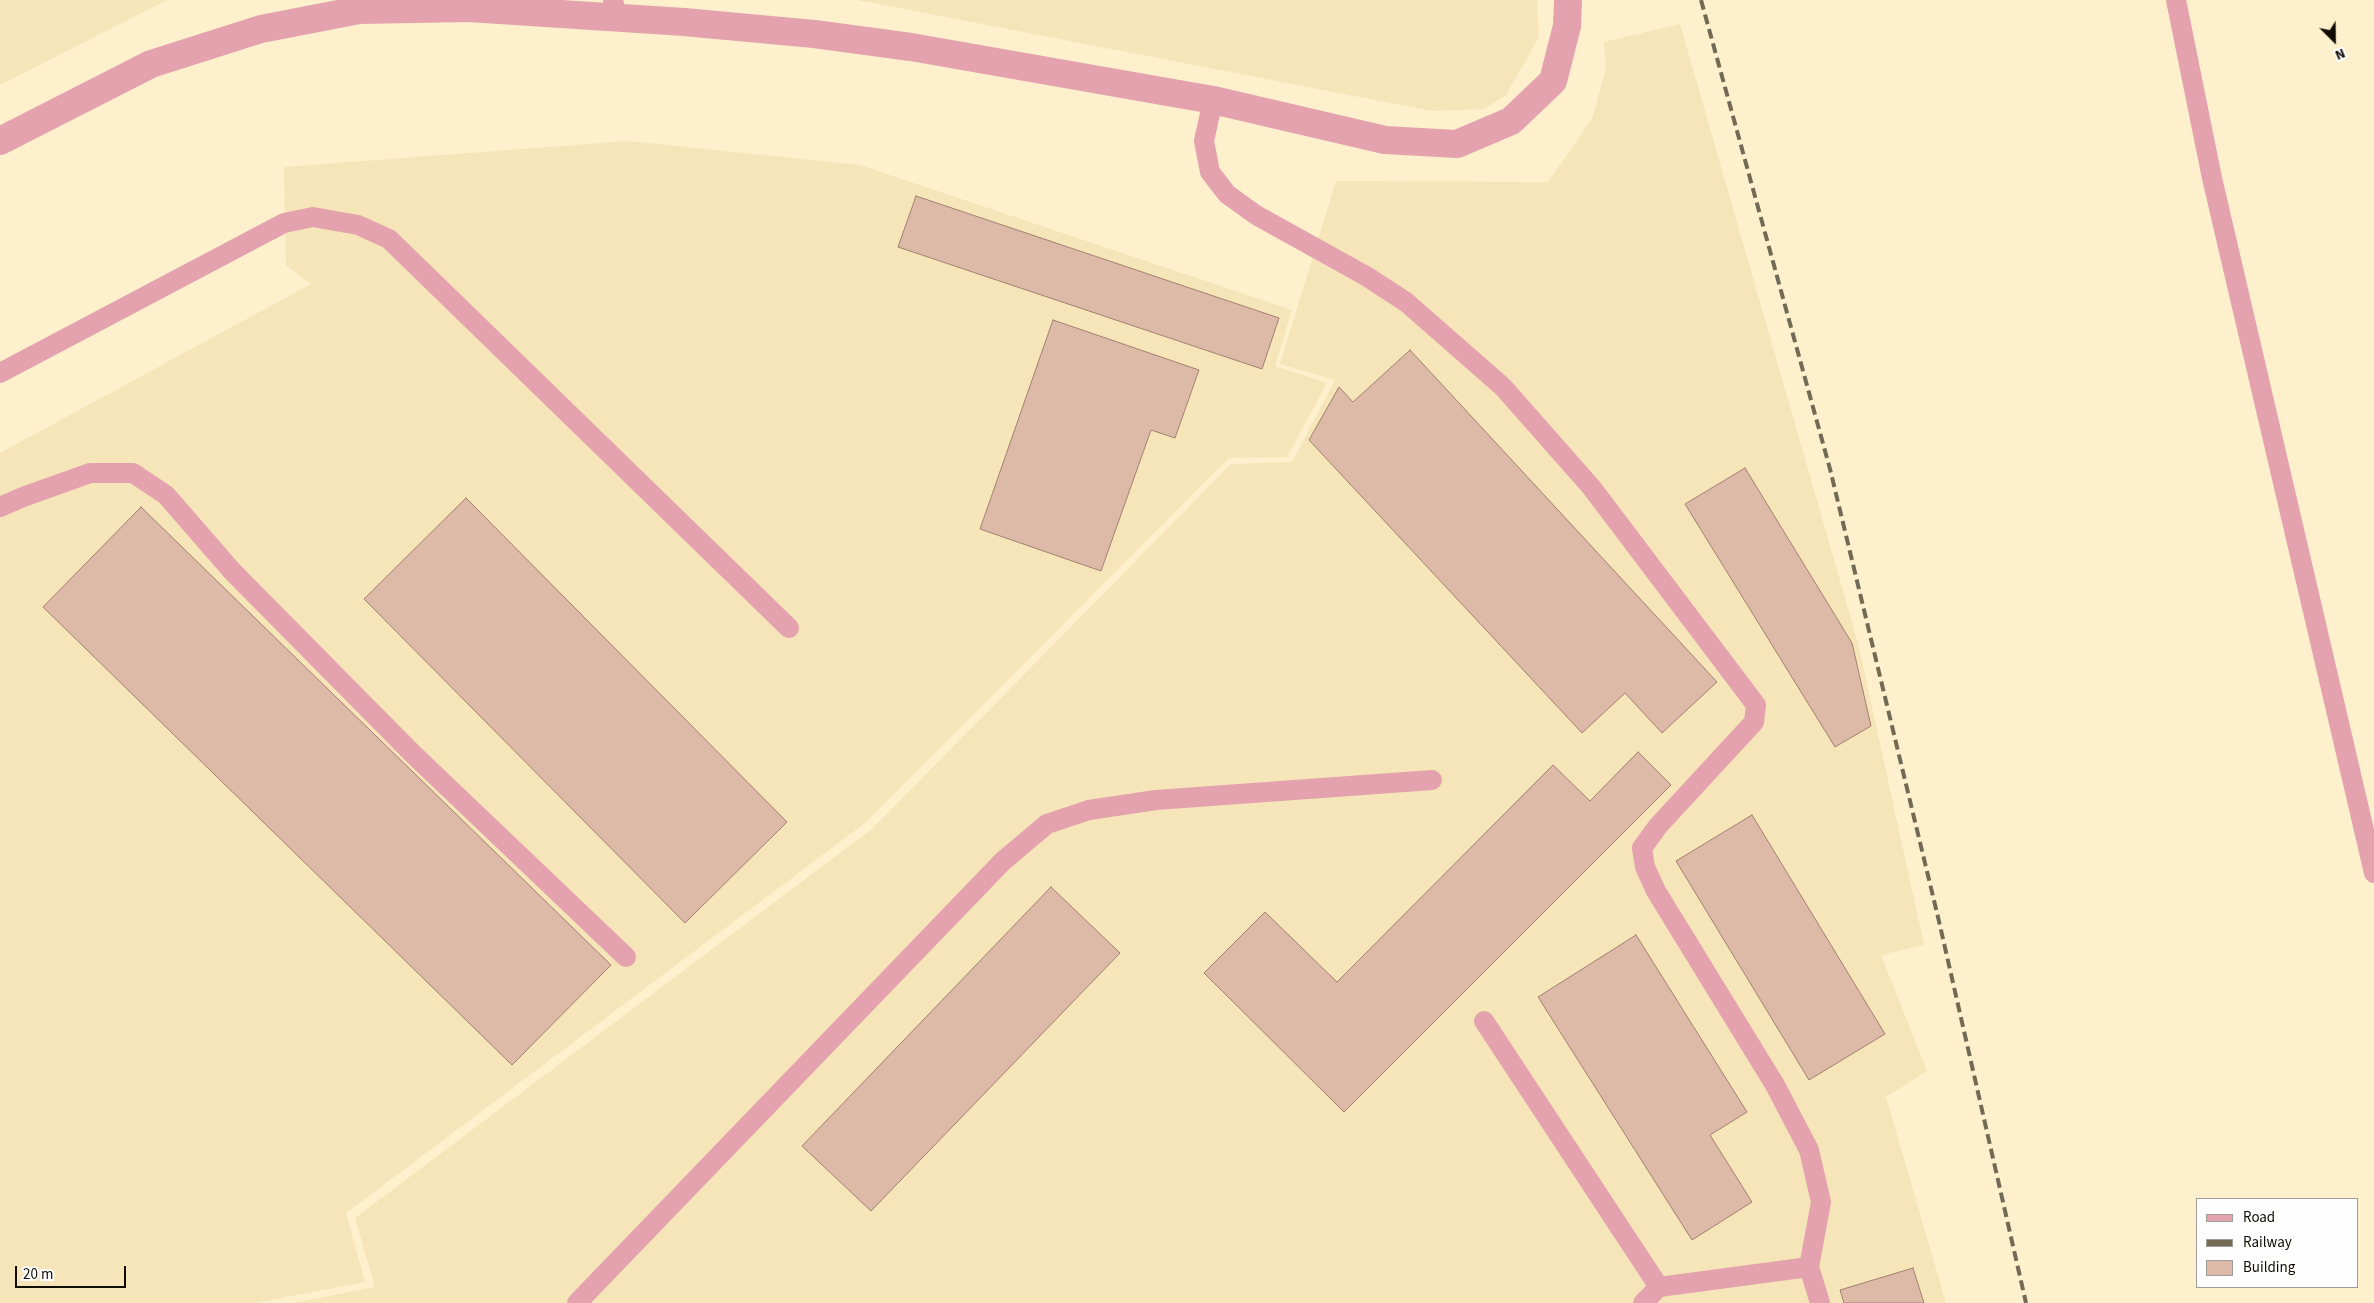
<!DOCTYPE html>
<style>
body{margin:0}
#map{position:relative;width:2374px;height:1303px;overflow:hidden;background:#fef0cc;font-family:"Source Sans 3",sans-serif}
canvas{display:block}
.legend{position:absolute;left:2196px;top:1198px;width:162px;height:90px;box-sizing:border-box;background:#fefefe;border:1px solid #9f9d99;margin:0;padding:6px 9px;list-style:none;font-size:15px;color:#110c02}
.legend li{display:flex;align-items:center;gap:10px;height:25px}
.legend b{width:25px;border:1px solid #9f9d99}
.north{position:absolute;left:2309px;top:15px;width:50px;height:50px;-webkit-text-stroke:4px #fefefe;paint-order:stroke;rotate:157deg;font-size:14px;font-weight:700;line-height:20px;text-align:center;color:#110c02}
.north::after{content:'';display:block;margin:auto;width:18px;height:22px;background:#110c02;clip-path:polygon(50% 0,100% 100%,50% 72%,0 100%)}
.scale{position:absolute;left:15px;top:1266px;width:111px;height:22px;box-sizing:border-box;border:2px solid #110c02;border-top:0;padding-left:6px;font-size:15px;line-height:18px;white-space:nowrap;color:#110c02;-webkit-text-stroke:4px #fefefe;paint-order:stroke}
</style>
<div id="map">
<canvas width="2374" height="1303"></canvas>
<ul class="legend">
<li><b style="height:6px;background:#e3a2ae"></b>Road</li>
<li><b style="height:6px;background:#736a55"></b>Railway</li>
<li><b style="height:14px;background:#ddb9a7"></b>Building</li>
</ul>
<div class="north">N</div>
<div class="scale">20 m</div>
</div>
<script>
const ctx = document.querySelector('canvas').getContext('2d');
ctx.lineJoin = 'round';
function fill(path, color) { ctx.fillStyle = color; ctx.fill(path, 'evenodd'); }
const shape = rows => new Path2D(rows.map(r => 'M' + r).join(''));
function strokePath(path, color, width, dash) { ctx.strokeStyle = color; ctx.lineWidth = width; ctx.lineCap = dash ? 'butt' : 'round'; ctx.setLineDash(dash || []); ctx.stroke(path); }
fill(shape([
 [0,0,167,0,0,85],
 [858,0,1537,0,1539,37,1506,95,1484,109,1432,111],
 [1680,24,1858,643,1924,945,1881,955,1927,1071,1886,1097,1946,1303,293,1303,375,1287,355,1218,872,829,1231,464,1292,462,1335,380,1280,364,1336,181,1548,182,1592,119,1606,68,1604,42],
 [628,141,860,165,1292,310,1275,366,1327,383,1287,457,1229,458,865,823,346,1213,365,1282,255,1303,0,1303,0,453,311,284,286,265,284,167]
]), '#f6e5b9');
const building = shape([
 [916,196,1279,318,1262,369,898,247,916,196],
 [1053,320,1199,370,1175,438,1151,430,1101,571,980,529,1053,320],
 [1410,350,1717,682,1662,733,1625,693,1582,733,1309,440,1339,387,1353,402,1410,350],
 [1745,468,1852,643,1871,726,1835,747,1685,504,1745,468],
 [466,498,787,822,685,923,364,599,466,498],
 [141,507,611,965,512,1065,43,607,141,507],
 [1638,752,1671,785,1344,1112,1204,973,1265,912,1337,982,1553,765,1590,801,1638,752],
 [1752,815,1885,1034,1809,1080,1676,861,1752,815],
 [1051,887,1120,953,871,1211,802,1146,1051,887],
 [1636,935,1747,1112,1710,1135,1752,1202,1692,1240,1538,997,1636,935],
 [1913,1268,1924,1303,1844,1303,1840,1290,1913,1268]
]);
fill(building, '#ddb9a7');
strokePath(building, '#a38170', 1);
strokePath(shape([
 [613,0,617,17],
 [2176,0,2212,178,2374,873],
 [1213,100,1204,141,1210,172,1227,194,1256,215,1366,276,1406,302,1503,387,1592,488,1756,705,1754,722,1658,826,1642,848,1645,867,1656,891,1775,1085,1809,1150,1821,1202,1809,1267],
 [0,373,284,223,313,217,358,225,389,239,789,628],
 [0,507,23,497,90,473,133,473,166,495,232,571,413,754,626,957],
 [1484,1021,1659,1287,1643,1303],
 [1659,1287,1809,1267,1820,1303],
 [577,1303,1003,861,1047,824,1089,810,1156,800,1432,780]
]), '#e3a2ae', 20);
strokePath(shape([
 [0,141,151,64,261,29,359,10,469,8,684,22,814,34,911,47,1213,100,1385,140,1457,144,1511,121,1553,81,1567,26,1568,0]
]), '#e3a2ae', 28);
strokePath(shape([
 [1701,0,1830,469,1938,917,2026,1303]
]), '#736a55', 4, [10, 5]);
</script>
